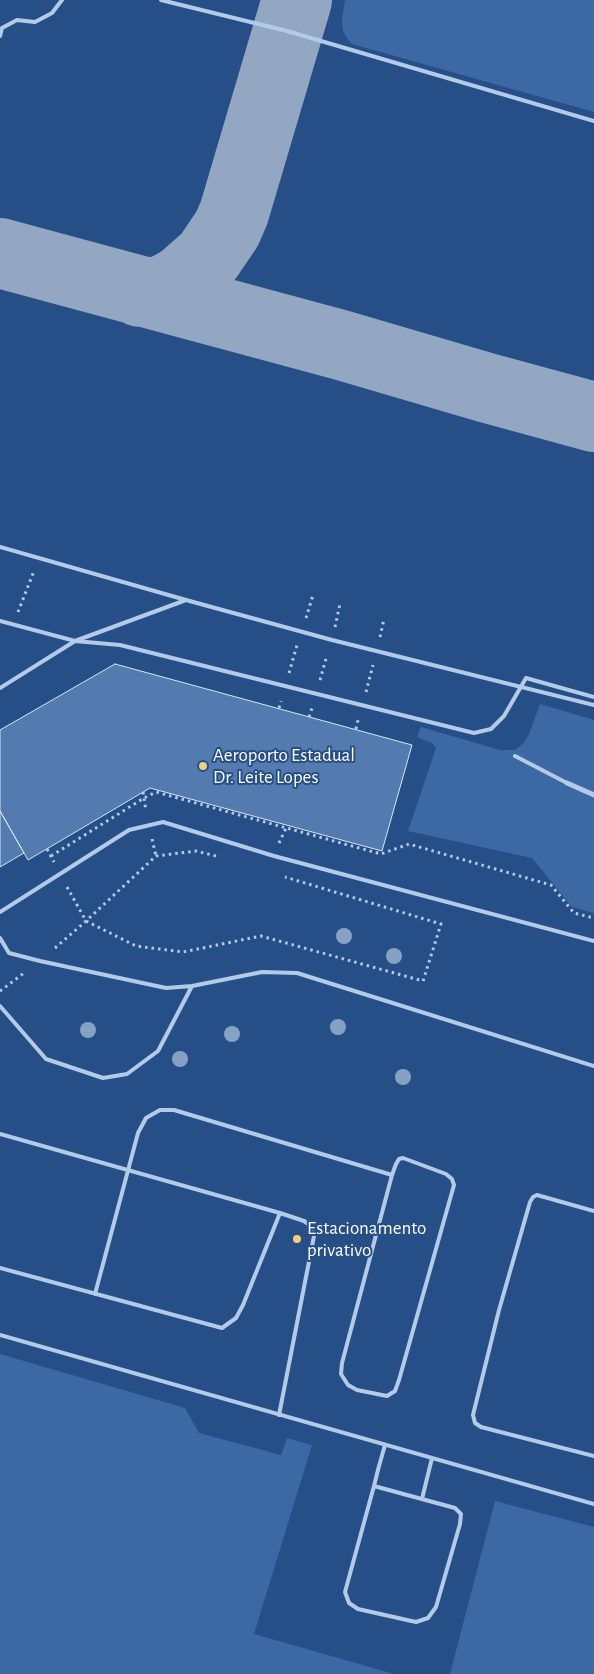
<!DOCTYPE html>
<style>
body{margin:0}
canvas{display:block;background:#274f87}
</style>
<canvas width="594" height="1674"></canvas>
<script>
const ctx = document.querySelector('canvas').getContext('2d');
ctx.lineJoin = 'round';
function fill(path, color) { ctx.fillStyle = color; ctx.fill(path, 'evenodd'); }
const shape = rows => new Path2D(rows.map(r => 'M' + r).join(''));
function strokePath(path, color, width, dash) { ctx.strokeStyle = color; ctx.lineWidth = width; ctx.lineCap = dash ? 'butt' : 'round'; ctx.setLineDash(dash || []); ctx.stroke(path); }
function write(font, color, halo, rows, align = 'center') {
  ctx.font = font + ' "Alegreya Sans",sans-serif'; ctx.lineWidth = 4; ctx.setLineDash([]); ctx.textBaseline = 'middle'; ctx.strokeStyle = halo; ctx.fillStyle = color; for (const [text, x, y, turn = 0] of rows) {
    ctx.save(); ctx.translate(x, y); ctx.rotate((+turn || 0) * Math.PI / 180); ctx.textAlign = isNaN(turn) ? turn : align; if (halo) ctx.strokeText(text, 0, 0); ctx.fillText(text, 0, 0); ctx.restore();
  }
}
fill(shape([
 [345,0,594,0,594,112,352,44,348,40,343,31,342,20],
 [540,704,594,720,594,913,572,907,532,858,408,831,436,748,432,743,417,737,421,727,500,750,515,750,523,744,529,734],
 [0,1354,185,1408,199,1433,281,1455,287,1438,312,1445,254,1634,394,1674,0,1674],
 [495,1501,594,1527,594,1674,450,1674]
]), '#3c68a3');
strokePath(shape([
 [0,253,341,345,484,387,594,417],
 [140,292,157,292,168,288,182,280,208,257,227,229,234,213,297,0]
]), '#93a7c3', 70);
const building = shape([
 [115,664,412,745,382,851,150,788,28,860,0,811,0,730,115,664],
 [0,811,24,853,0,867,0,811]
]);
fill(building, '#547bb0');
strokePath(building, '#d6e4f6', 1);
strokePath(shape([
 [18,612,34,571],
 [306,618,313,595],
 [335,627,340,604],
 [380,637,384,619],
 [289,673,297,645],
 [320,680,327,655],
 [366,692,373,665],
 [279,708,281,701],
 [309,717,312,708],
 [356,729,358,720],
 [143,792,146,811],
 [152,839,156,856],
 [279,843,287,826],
 [47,849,54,862],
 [51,856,144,798,156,792,381,854,409,844,551,885,574,913,594,918],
 [67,887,86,921,136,946,183,952,261,936,423,981,441,924,285,877],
 [55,948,86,921,156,856,196,851,216,856],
 [0,991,24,973]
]), '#b3cae8', 3, [2.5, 4]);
strokePath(shape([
 [161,0,287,31,594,121],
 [0,36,2,28,17,20,35,22,52,13,62,0],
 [0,547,186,600,332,640,594,705],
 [0,621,75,641,186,600],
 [0,688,75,641,120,645,474,733,491,729,504,716,526,678,594,697],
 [515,756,567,783],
 [0,912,129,830,163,822,274,856,594,941],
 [0,938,9,953,40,961,166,988,192,986,262,972,297,973,594,1066],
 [0,1006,46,1059,103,1078,127,1074,158,1051,192,986],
 [0,1134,280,1213,304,1221,311,1226,314,1236,279,1415],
 [403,1158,446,1174,452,1179,454,1185,399,1380,395,1391,387,1396,357,1390,348,1385,341,1374,342,1363,392,1175,396,1164,399,1159,403,1158],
 [594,1211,537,1195,533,1197,530,1202,499,1310,473,1415,475,1423,481,1427,594,1456],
 [0,1268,222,1328,236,1318,243,1305,280,1213],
 [95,1294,138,1133,146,1118,160,1110,174,1110,392,1175],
 [0,1335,594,1504],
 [374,1486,455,1508,461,1514,460,1524,436,1607,428,1618,416,1622,358,1609,349,1603,345,1592,374,1486,379,1466,385,1445],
 [422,1499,432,1458]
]), '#b3cae8', 4);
strokePath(shape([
 [567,783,594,795]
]), '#b3cae8', 5);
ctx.fillStyle = '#87a1c4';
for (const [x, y] of [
 [344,936],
 [394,956],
 [338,1027],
 [88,1030],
 [232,1034],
 [180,1059],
 [403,1077]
]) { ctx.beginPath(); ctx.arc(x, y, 8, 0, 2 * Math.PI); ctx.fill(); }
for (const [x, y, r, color] of [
 [203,766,5,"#f0d178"],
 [297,1239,5,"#f0d178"]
]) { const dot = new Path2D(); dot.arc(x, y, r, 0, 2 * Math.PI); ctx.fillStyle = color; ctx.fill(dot); strokePath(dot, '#274f87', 2); }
write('19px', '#fff', '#274f87', [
 ["Aeroporto Estadual",213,755],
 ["Dr. Leite Lopes",213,777],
 ["Estacionamento",307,1228],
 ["privativo",307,1250]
], 'left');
</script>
